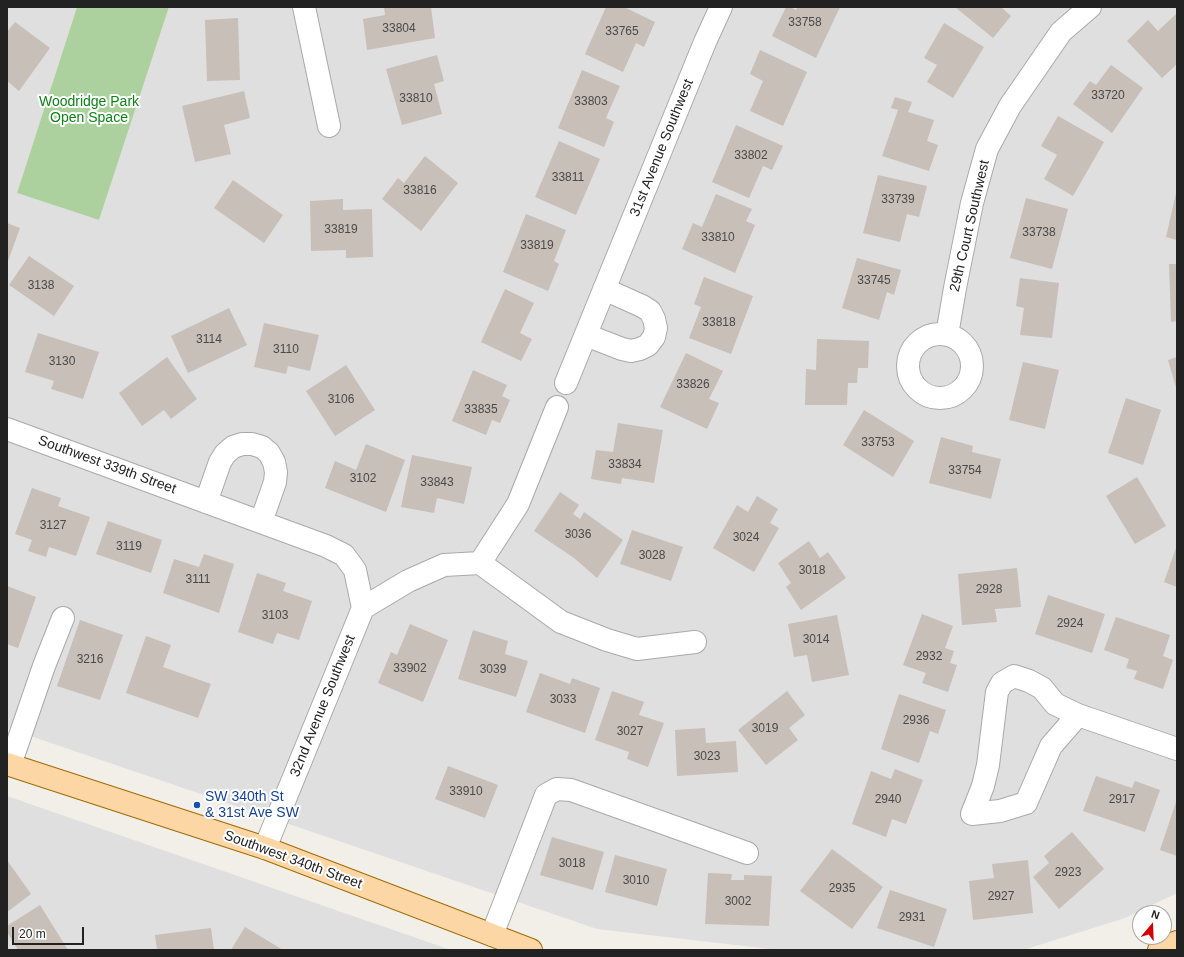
<!DOCTYPE html>
<style>
body{margin:0}
#map{position:relative;width:1184px;height:957px;overflow:hidden;background:#f2efe9;font-family:Helvetica,sans-serif}
canvas{display:block}
.frame{position:absolute;inset:0;border:8px solid #222;pointer-events:none}
.north{position:absolute;left:1132px;top:905px;width:40px;height:40px;box-sizing:border-box;background:#fff;border:1px solid #a7a7a7;border-radius:50%;rotate:19deg;font-size:11px;font-weight:700;line-height:16px;text-align:center;color:#222}
.north::after{content:'';display:block;margin:auto;width:14px;height:18px;background:#d40000;clip-path:polygon(50% 0,100% 100%,50% 72%,0 100%)}
.scale{position:absolute;left:12px;top:927px;width:72px;height:18px;box-sizing:border-box;border:2px solid #222;border-top:0;padding-left:5px;font-size:12px;line-height:14px;white-space:nowrap;color:#222;-webkit-text-stroke:3px #fff;paint-order:stroke}
</style>
<div id="map">
<canvas width="1184" height="957"></canvas>
<div class="frame"></div>
<div class="north">N</div>
<div class="scale">20 m</div>
</div>
<script>
const ctx = document.querySelector('canvas').getContext('2d');
ctx.lineJoin = 'round';
function fill(path, color) { ctx.fillStyle = color; ctx.fill(path, 'evenodd'); }
const shape = rows => new Path2D(rows.map(r => 'M' + r).join(''));
function strokePath(path, color, width, dash) { ctx.strokeStyle = color; ctx.lineWidth = width; ctx.lineCap = dash ? 'butt' : 'round'; ctx.setLineDash(dash || []); ctx.stroke(path); }
function write(font, color, halo, rows, align = 'center') {
  ctx.font = font + ' Helvetica,sans-serif'; ctx.lineWidth = 4; ctx.setLineDash([]); ctx.textBaseline = 'middle'; ctx.strokeStyle = halo; ctx.fillStyle = color; for (const [text, x, y, turn = 0] of rows) {
    ctx.save(); ctx.translate(x, y); ctx.rotate((+turn || 0) * Math.PI / 180); ctx.textAlign = isNaN(turn) ? turn : align; if (halo) ctx.strokeText(text, 0, 0); ctx.fillText(text, 0, 0); ctx.restore();
  }
}
fill(shape([
 [7,7,77,7,17,193,99,220,169,7,1177,7,1177,893,1125,918,1023,950,779,950,597,929,7,728],
 [7,796,451,950,7,950]
]), '#e0dfdf');
fill(shape([
 [77,7,169,7,99,220,17,193]
]), '#add19e');
fill(shape([
 [384,7,431,7,435,38,367,50,363,19,385,15],
 [606,7,624,7,655,22,644,47,636,43,623,72,585,54],
 [786,7,790,7,796,10,798,7,840,7,816,58,772,36],
 [955,7,1001,7,1011,16,993,38],
 [1177,13,1177,64,1162,78,1127,41,1148,20,1158,31],
 [238,18,240,80,207,81,205,20],
 [15,22,50,48,19,91,7,81,7,32],
 [944,23,984,47,953,98,927,82,937,65,924,58],
 [760,50,807,72,783,126,750,111,763,81,750,74],
 [437,55,444,81,434,84,442,114,402,125,386,69],
 [1111,65,1143,88,1112,133,1073,104,1090,81,1096,85],
 [582,70,620,86,606,118,614,122,604,147,558,128],
 [244,91,250,118,224,125,231,154,195,162,182,106],
 [895,97,912,102,908,112,934,120,927,141,938,145,929,171,882,156,898,110,891,108],
 [1058,116,1104,142,1073,196,1044,179,1057,155,1041,146],
 [736,125,783,146,772,170,763,166,749,198,712,182],
 [559,141,600,159,576,215,535,197],
 [425,156,458,183,421,231,382,199,398,178,404,183],
 [878,175,927,186,919,217,907,214,900,242,863,233],
 [233,180,283,215,264,243,214,208],
 [1176,193,1177,194,1177,240,1166,237],
 [716,194,752,209,746,221,755,225,735,273,682,249,693,223,702,227],
 [1026,198,1068,209,1052,269,1010,258],
 [343,199,343,210,372,209,373,257,346,258,346,250,311,251,310,201],
 [526,214,566,230,554,261,559,264,548,291,503,272],
 [7,223,20,228,7,264],
 [29,256,74,286,54,316,9,285],
 [857,258,901,270,894,295,887,292,879,320,842,308],
 [1169,264,1177,264,1177,321,1171,322],
 [704,277,753,296,731,354,689,338,701,307,694,304],
 [1020,278,1059,283,1052,338,1020,335,1024,308,1016,306],
 [505,289,534,303,520,333,532,339,521,361,481,342],
 [229,308,247,345,188,373,171,336],
 [264,323,319,335,310,371,288,366,286,374,254,367],
 [38,333,99,352,83,399,51,389,54,381,25,372],
 [817,339,869,341,868,368,858,368,857,383,848,383,847,405,805,405,806,369,816,370],
 [686,353,723,371,709,399,719,403,707,429,660,407],
 [167,357,197,399,171,419,164,410,142,426,119,393],
 [1177,357,1177,391,1168,360],
 [1023,362,1059,370,1045,429,1009,420],
 [346,365,375,410,335,436,306,391],
 [473,370,507,385,502,396,510,400,500,423,492,420,486,435,452,421],
 [1126,398,1161,410,1143,465,1108,453],
 [864,410,914,441,893,477,843,445],
 [618,423,663,430,654,483,622,478,621,484,591,479,596,450,613,452],
 [941,437,973,446,972,452,1001,459,991,499,929,483],
 [366,444,405,460,386,512,325,488,335,461,356,470],
 [412,455,472,467,464,504,437,498,434,513,401,507],
 [1137,477,1166,526,1135,544,1106,496],
 [32,488,61,498,58,506,90,517,76,556,49,547,46,557,28,551,32,540,15,534],
 [560,492,579,505,573,514,580,519,584,512,623,540,597,578,574,558,534,531],
 [757,496,778,509,770,523,779,528,754,572,713,548,737,505,748,512],
 [108,521,162,540,151,573,96,554],
 [632,530,683,547,671,581,620,564],
 [809,541,820,558,828,552,846,578,801,610,786,587,791,583,778,563],
 [1177,545,1177,587,1164,582],
 [204,554,234,564,219,613,163,593,174,559,199,567],
 [1017,568,1021,607,995,609,997,622,962,625,958,574],
 [257,573,286,583,283,591,312,601,299,640,277,633,273,644,238,632],
 [7,586,36,597,18,648,7,644],
 [1048,595,1105,614,1092,653,1035,634],
 [922,614,953,626,945,648,954,651,950,663,957,665,948,692,922,683,926,673,903,665],
 [837,615,849,675,812,682,807,655,794,657,788,624],
 [1116,617,1170,635,1163,656,1173,660,1163,689,1134,679,1137,671,1126,668,1129,659,1104,650],
 [80,620,123,635,100,700,57,686],
 [410,624,448,640,423,702,378,683,391,652,397,655],
 [473,630,508,641,505,654,528,661,516,697,458,679],
 [146,636,171,645,163,667,211,684,198,718,126,693],
 [540,673,570,684,572,678,600,688,585,733,526,712],
 [612,691,644,702,639,715,664,723,648,767,627,759,629,752,595,740],
 [787,691,805,715,789,728,798,740,766,765,738,730],
 [899,694,946,710,938,734,930,731,919,763,881,749],
 [705,728,706,743,736,741,738,772,677,776,675,730],
 [448,766,498,785,485,818,435,799],
 [895,769,923,780,906,824,892,819,886,837,852,824,871,771,891,779],
 [1096,776,1132,788,1135,781,1160,790,1145,832,1083,811],
 [1177,799,1177,856,1160,850],
 [1072,832,1104,869,1059,909,1033,877,1049,863,1044,856],
 [552,837,604,852,593,890,540,875],
 [832,849,883,887,852,929,800,891],
 [615,855,667,869,657,906,605,892],
 [7,860,31,894,7,912],
 [1028,860,1033,913,973,920,969,881,994,878,992,864],
 [708,873,732,874,731,880,744,880,744,875,772,876,769,926,705,924],
 [890,890,947,909,934,947,877,928],
 [40,905,68,950,29,950,28,949,18,950,7,932,7,926],
 [245,927,283,950,231,950],
 [211,928,214,950,157,950,155,935]
]), '#c7bfb8');
const minor = shape([
 [304,7,329,126],
 '908 366a32 32 0 1 1 64 0a32 32 0 1 1-64 0Z',
 [586,335,622,349,631,351,640,349,648,345,654,337,656,328,654,319,650,311,642,306,604,289],
 [947,335,955,288,972,203,987,149,1010,106,1061,32,1090,7],
 [566,383,705,42,721,7],
 [7,429,326,546,344,555,355,570,363,608,408,581,444,565,480,563,561,622,607,640,637,649,695,642],
 [206,502,220,462,225,454,233,447,242,444,252,444,262,447,269,453,274,462,276,472,275,482,261,522],
 [480,563,518,504,557,407],
 [1078,715,1051,746,1026,803,1000,811,972,814,983,786,988,765,997,692,1002,683,1014,676,1029,681,1042,688,1055,704,1078,715,1177,749],
 [10,765,44,666,63,618],
 [265,848,363,608],
 [492,935,546,795,557,789,571,790,747,853]
]);
const major = shape([
 [7,764,265,848,531,950],
 [1159,950,1177,942]
]);
strokePath(minor, '#a9a9a9', 24);
strokePath(major, '#a06b00', 24);
strokePath(minor, '#fff', 22);
strokePath(major, '#fcd6a4', 22);
for (const [x, y, r, color] of [
 [197,805,4,"#1a4fb4"]
]) { const dot = new Path2D(); dot.arc(x, y, r, 0, 2 * Math.PI); ctx.fillStyle = color; ctx.fill(dot); strokePath(dot, '#fff', 1.5); }
write('12px', '#4b4948', null, [
 ["33758",805,23],
 ["33804",399,29],
 ["33765",622,32],
 ["33720",1108,96],
 ["33810",416,99],
 ["33803",591,102],
 ["33802",751,156],
 ["33811",568,178],
 ["33816",420,191],
 ["33739",898,200],
 ["33819",341,230],
 ["33738",1039,233],
 ["33810",718,238],
 ["33819",537,246],
 ["33745",874,281],
 ["3138",41,286],
 ["33818",719,323],
 ["3114",209,340],
 ["3110",286,350],
 ["3130",62,362],
 ["33826",693,385],
 ["3106",341,400],
 ["33835",481,410],
 ["33753",878,443],
 ["33834",625,465],
 ["33754",965,471],
 ["3102",363,479],
 ["33843",437,483],
 ["3127",53,526],
 ["3036",578,535],
 ["3024",746,538],
 ["3119",129,547],
 ["3028",652,556],
 ["3018",812,571],
 ["3111",198,580],
 ["2928",989,590],
 ["3103",275,616],
 ["2924",1070,624],
 ["3014",816,640],
 ["2932",929,657],
 ["3216",90,660],
 ["33902",410,669],
 ["3039",493,670],
 ["3033",563,700],
 ["2936",916,721],
 ["3019",765,729],
 ["3027",630,732],
 ["3023",707,757],
 ["33910",466,792],
 ["2940",888,800],
 ["2917",1122,800],
 ["3018",572,864],
 ["2923",1068,873],
 ["3010",636,881],
 ["2935",842,889],
 ["2927",1001,897],
 ["3002",738,902],
 ["2931",912,918]
]);
write('14px', '#0c8416', '#fff', [
 ["Woodridge Park",89,102],
 ["Open Space",89,118]
]);
write('14px', '#222', '#fff', [
 ["31st Avenue Southwest",662,148,-68],
 ["29th Court Southwest",970,226,-77],
 ["Southwest 339th Street",107,465,20],
 ["32nd Avenue Southwest",323,706,-68],
 ["Southwest 340th Street",293,860,20]
]);
write('14px', '#164399', '#fff', [
 ["SW 340th St",205,797],
 ["& 31st Ave SW",205,813]
], 'left');
</script>
